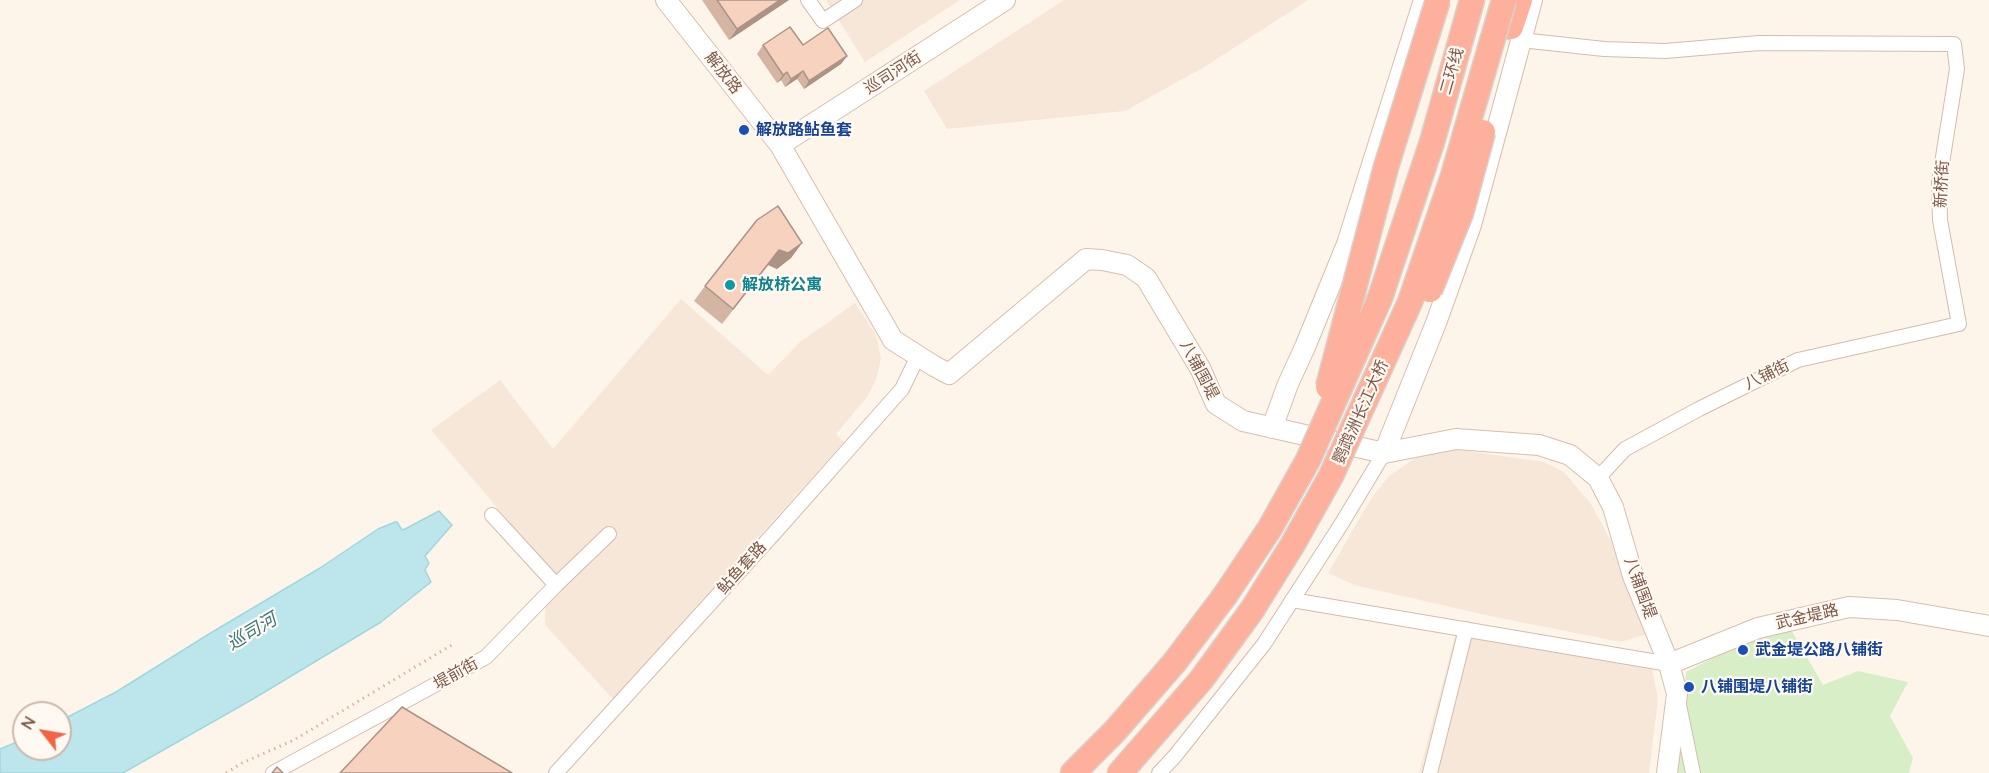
<!DOCTYPE html>
<meta charset="utf-8">
<style>
body{margin:0}
#map{position:relative;width:1989px;height:773px;overflow:hidden;background:#fef5ea;font-family:Quicksand,sans-serif}
canvas{display:block}
.north{position:absolute;left:12px;top:701px;width:60px;height:60px;box-sizing:border-box;background:#fff9f2;border:2px solid #cbb9af;border-radius:50%;rotate:301deg;font-size:16px;font-weight:700;line-height:24px;text-align:center;color:#7d594a}
.north::after{content:'';display:block;margin:auto;width:21px;height:27px;background:#f16446;clip-path:polygon(50% 0,100% 100%,50% 72%,0 100%)}
</style>
<div id="map">
<canvas width="1989" height="773"></canvas>
<div class="north">N</div>
</div>
<script>
const ctx = document.querySelector('canvas').getContext('2d');
ctx.lineJoin = 'round';
function fill(path, color) { ctx.fillStyle = color; ctx.fill(path, 'evenodd'); }
const shape = rows => new Path2D(rows.map(r => 'M' + r).join(''));
function strokePath(path, color, width, dash) { ctx.strokeStyle = color; ctx.lineWidth = width; ctx.lineCap = dash ? 'butt' : 'round'; ctx.setLineDash(dash || []); ctx.stroke(path); }
function write(font, color, halo, rows, align = 'center') {
  ctx.font = font + ' Quicksand,"Noto Sans SC",sans-serif'; ctx.lineWidth = 4.5; ctx.setLineDash([]); ctx.textBaseline = 'middle'; ctx.strokeStyle = halo; ctx.fillStyle = color; for (const [text, x, y, turn = 0] of rows) {
    ctx.save(); ctx.translate(x, y); ctx.rotate((+turn || 0) * Math.PI / 180); ctx.textAlign = isNaN(turn) ? turn : align; if (halo) ctx.strokeText(text, 0, 0); ctx.fillText(text, 0, 0); ctx.restore();
  }
}
fill(shape([
 [826,0,960,0,865,62],
 [1064,0,1308,0,1206,66,1125,111,947,129,924,91],
 [681,299,768,375,800,342,855,303,876,335,881,358,876,380,867,397,836,434,844,442,613,699,545,625,546,565,431,430,500,380,553,449],
 [1452,449,1544,462,1564,472,1591,504,1610,539,1626,574,1647,634,1621,642,1490,616,1354,585,1328,573,1370,500,1389,476,1421,454],
 [1459,621,1650,658,1658,699,1649,773,1419,773]
]), '#f7e7d8');
fill(shape([
 [1790,628,1823,685,1858,671,1908,682,1890,716,1913,758,1909,773,1676,773,1686,672,1760,634]
]), '#d8eec6');
const water = shape([
 [439,511,452,525,425,556,429,563,425,570,431,582,381,622,253,699,123,773,0,773,0,749,24,739,24,749,60,749,60,721,116,692,209,634,320,568,378,529,395,522,397,522,402,530,405,529,439,511]
]);
fill(water, '#bce6eb');
strokePath(water, '#a1d7dd', 1.5);
const street = shape([
 [808,0,823,21,855,0],
 [1521,40,1604,49,1665,51,1759,43,1954,44,1957,69,1939,182,1940,220,1959,324,1798,360,1699,409,1625,449,1598,478],
 [492,515,556,585],
 [1292,600,1669,664],
 [1679,705,1693,773],
 [273,773,486,657,556,585,609,534],
 [556,773,777,530,902,389,918,356],
 [1159,773,1175,756,1264,644,1342,523,1384,453],
 [1430,773,1466,629]
]);
const secondary = shape([
 [666,0,780,145,893,340,934,366,949,374,1086,259,1102,260,1127,265,1146,278,1200,368,1216,404,1243,421,1384,453,1456,439,1539,445,1570,455,1598,478,1613,507,1633,576,1669,664,1677,694,1667,773],
 [780,145,1005,0],
 [1272,428,1288,384,1305,347,1347,244,1424,0],
 [1384,453,1436,323,1471,225,1532,0],
 [1669,664,1758,628,1849,607,1897,610,1989,626]
]);
const highway = shape([
 [1511,27,1520,0],
 [1432,142,1472,0],
 [1073,773,1114,732,1174,663,1226,594],
 [1120,773,1201,680,1252,610]
]);
strokePath(street, '#d3bcae', 16);
strokePath(secondary, '#d8bead', 22);
strokePath(highway, '#dbd1cc', 27);
strokePath(shape([
 [226,773,242,763,294,740,455,643]
]), '#dcb5a1', 3, [1.5, 4.5]);
strokePath(street, '#fff', 14);
strokePath(secondary, '#fff', 20);
strokePath(highway, '#fdb19d', 24);
const highwayBridge = shape([
 [1430,290,1461,213,1483,132],
 [1328,387,1386,167,1438,0],
 [1226,594,1270,528,1308,460,1380,298,1432,142],
 [1252,610,1293,544,1331,476,1410,302,1453,176,1504,0]
]);
strokePath(highwayBridge, '#dbd1cc', 27, []);
strokePath(highwayBridge, '#fdb19d', 24);
fill(shape([
 [702,0,789,0,729,40],
 [763,45,803,45,847,56,841,64,804,89,797,79,785,87,781,80,777,83,757,54],
 [802,243,791,258,777,269,768,265,722,324,694,301,705,286]
]), '#d4b5a4');
fill(shape([
 [780,0,789,0,729,40,737,29],
 [847,56,841,64,804,89,809,81],
 [803,71,797,79,785,87,791,79],
 [787,72,781,80,777,83,783,75],
 [802,243,791,258,777,269,768,265,722,324,779,250]
]), '#ac9386');
const building = shape([
 [717,0,780,0,737,29,717,0],
 [790,27,803,45,828,28,847,56,809,81,803,71,791,79,787,72,783,75,763,45,790,27],
 [778,206,802,243,788,253,779,250,733,309,705,286,757,220,778,206],
 [402,707,512,773,340,773,402,707],
 [277,767,283,773,272,773,277,767]
]);
fill(building, '#f6d2bf');
strokePath(building, '#ac9386', 1.5);
for (const [x, y, r, color] of [
 [744,130,6,"#1a4fb4"],
 [730,285,6,"#0f9aa8"],
 [1743,650,6,"#1a4fb4"],
 [1689,687,6,"#1a4fb4"]
]) { const dot = new Path2D(); dot.arc(x, y, r, 0, 2 * Math.PI); ctx.fillStyle = color; ctx.fill(dot); strokePath(dot, '#fff9f2', 2); }
write('16px', '#7d594a', '#fff9f2', [
 ["二环线",1452,71,-74],
 ["解放路",723,73,52],
 ["巡司河街",893,73,-33],
 ["新桥街",1942,184,-87],
 ["八铺围堤",1199,370,62],
 ["八铺街",1767,375,-26],
 ["鹦鹉洲长江大桥",1361,412,-66],
 ["鲇鱼套路",742,568,-48],
 ["八铺围堤",1640,588,70],
 ["武金堤路",1807,617,-13],
 ["堤前街",456,674,-29]
]);
write('bold 16px', '#164399', '#fff9f2', [
 ["解放路鲇鱼套",756,130],
 ["武金堤公路八铺街",1755,650],
 ["八铺围堤八铺街",1701,687]
], 'left');
write('bold 16px', '#0d838f', '#fff9f2', [
 ["解放桥公寓",742,285]
], 'left');
write('italic 18px', '#3b7a82', '#fff9f2', [
 ["巡司河",252,632,-31]
]);
</script>
